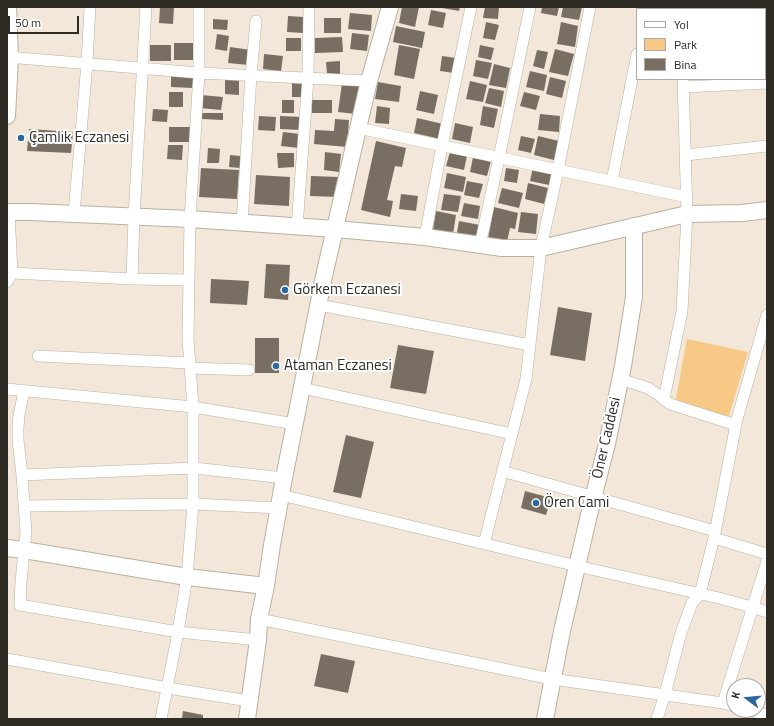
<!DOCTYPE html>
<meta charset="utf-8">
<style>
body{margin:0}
#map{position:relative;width:774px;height:726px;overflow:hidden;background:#f2e7d9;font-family:"Titillium Web",sans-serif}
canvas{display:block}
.frame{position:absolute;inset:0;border:8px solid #2e2b25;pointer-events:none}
.legend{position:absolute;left:636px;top:8px;width:130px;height:72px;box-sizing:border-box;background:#fff;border:1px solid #abaaa8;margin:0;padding:5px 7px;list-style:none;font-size:12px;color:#2e2b25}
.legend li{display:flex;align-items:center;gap:8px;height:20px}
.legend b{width:20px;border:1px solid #abaaa8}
.north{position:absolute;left:726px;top:678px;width:40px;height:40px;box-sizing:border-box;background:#fff;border:1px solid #abaaa8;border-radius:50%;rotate:286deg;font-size:11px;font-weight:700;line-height:16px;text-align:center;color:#2e2b25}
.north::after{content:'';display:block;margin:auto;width:14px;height:18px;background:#2b689f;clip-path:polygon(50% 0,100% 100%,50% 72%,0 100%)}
.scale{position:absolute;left:8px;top:16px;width:71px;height:18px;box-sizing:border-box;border:2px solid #2e2b25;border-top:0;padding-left:5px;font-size:12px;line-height:14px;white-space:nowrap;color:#2e2b25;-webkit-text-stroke:3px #fff;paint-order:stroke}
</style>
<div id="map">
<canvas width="774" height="726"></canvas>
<div class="frame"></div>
<ul class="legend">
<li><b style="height:5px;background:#fff"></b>Yol</li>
<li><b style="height:11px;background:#f6c986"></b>Park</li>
<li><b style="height:11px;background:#786f62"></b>Bina</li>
</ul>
<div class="north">K</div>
<div class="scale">50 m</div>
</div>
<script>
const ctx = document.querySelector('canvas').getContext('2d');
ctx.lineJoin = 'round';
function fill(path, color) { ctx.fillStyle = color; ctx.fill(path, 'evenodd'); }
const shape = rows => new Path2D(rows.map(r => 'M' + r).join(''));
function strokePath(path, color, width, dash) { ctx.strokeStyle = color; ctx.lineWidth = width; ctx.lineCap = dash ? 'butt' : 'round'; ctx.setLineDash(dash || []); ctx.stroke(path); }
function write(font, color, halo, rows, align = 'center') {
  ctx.font = font + ' "Titillium Web",sans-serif'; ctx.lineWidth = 4; ctx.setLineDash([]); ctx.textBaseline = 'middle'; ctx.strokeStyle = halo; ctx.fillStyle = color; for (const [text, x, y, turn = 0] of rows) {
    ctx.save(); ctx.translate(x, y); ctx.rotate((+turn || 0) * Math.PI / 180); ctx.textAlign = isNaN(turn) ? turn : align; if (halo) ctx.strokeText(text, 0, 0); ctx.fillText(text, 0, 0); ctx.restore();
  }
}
fill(shape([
 [687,339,748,352,728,419,675,403]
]), '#f6c986');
fill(shape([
 [160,7,174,7,173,24,159,23],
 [402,7,419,7,415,27,399,23],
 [442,7,460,7,459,11,442,8],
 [485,7,499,7,498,19,483,18],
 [542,7,559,7,557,16,541,13],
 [563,7,582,7,579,20,561,17],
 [431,10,446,13,443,28,428,25],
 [350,13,372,15,371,31,348,29],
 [288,16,304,17,303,33,287,32],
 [324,18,341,18,341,33,324,33],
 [213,19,228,20,227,30,213,29],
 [486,22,499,25,495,40,483,38],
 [561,22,578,26,575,47,557,44],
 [396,26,425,32,422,48,393,42],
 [352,33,369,35,367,51,350,49],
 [217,34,229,36,227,51,215,49],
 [342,37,343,52,315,53,315,38],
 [286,38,301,38,301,51,286,51],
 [174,43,196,43,196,60,174,60],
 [150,45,171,45,171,61,150,61],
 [399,45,420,49,414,79,394,75],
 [480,45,494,48,491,60,478,57],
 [230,47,251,50,249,65,228,63],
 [555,49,574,54,568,76,549,72],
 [537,50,548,52,544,69,533,66],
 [264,54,283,56,281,71,263,69],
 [442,56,456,58,454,73,440,71],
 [476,60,492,63,488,79,473,76],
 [340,61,340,74,327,74,326,62],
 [494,64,510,68,506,88,489,85],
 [530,71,547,75,544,91,526,87],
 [171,72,194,72,193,88,171,87],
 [550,77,566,81,562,98,546,94],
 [225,79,239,80,239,95,225,94],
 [470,81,487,85,483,102,466,99],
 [378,82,401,86,399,102,375,99],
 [292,83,303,84,303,97,292,97],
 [342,83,360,85,356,114,338,112],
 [489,88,504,91,501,107,485,103],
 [420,91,438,95,434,114,416,110],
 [169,92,183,92,183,107,169,107],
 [524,92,540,96,536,110,520,106],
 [201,95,223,97,221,110,199,108],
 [282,100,294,100,294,113,282,113],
 [312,100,332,100,332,113,312,113],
 [377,106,390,108,389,124,375,123],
 [483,106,498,109,494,128,480,125],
 [153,109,168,110,167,122,152,121],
 [202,113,223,113,223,120,202,119],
 [540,114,560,116,559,132,538,130],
 [259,116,276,117,275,131,258,130],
 [280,116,302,117,302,130,280,129],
 [417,118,443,124,440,139,414,133],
 [335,119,349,120,347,147,314,144,315,130,334,131],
 [455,123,473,127,470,143,452,139],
 [169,127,190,127,189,142,169,142],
 [29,129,73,132,71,153,27,151],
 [283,132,300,134,299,148,281,146],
 [521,136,535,139,531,153,518,150],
 [538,136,559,141,554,160,534,155],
 [376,141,406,148,402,167,395,166,387,200,393,201,390,217,361,210],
 [168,145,183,145,182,160,167,159],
 [208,148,220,149,219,163,207,163],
 [325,152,341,154,339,172,324,170],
 [450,152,467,156,464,170,446,166],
 [277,153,294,153,294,167,278,168],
 [230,155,240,156,240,168,229,167],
 [473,157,491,161,487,176,470,172],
 [533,167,552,171,549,185,530,181],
 [201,168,239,170,237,199,199,197],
 [506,168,519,170,517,183,504,181],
 [447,173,466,177,463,192,444,188],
 [256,175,290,177,289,206,254,204],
 [311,176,339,177,339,197,310,196],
 [467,181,483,184,479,198,464,195],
 [528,183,548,188,544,204,525,199],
 [502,188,523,193,519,208,498,203],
 [401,194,418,196,416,211,399,209],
 [444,194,461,196,458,212,441,210],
 [464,203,480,206,478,219,461,216],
 [494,207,518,213,515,229,510,228,507,242,488,239],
 [436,211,456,215,453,234,433,230],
 [521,212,538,214,536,234,518,232],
 [459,221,480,225,476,242,456,238],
 [266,264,290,265,288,300,264,298],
 [211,279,249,281,247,305,210,303],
 [558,307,592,313,585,361,550,355],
 [255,338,279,338,279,373,255,373],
 [398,345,434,351,426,394,390,388],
 [346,435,374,442,361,498,333,492],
 [525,491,551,498,546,515,521,508],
 [321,654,355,661,348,693,314,686],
 [183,711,203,715,203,719,182,719]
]), '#786f62');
const street = shape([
 [675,7,676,9],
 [711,7,712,9],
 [646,9,646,7],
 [7,57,199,73,369,81],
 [684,87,767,83],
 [358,128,687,197],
 [686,155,767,146],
 [612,181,637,54],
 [74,214,87,63,90,7],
 [242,223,251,75,256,21],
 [297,227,308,78,309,7],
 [425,237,442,146,471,7],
 [480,245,499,158,530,7],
 [12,273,132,279,189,280],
 [132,279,134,217,146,7],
 [7,282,12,273,9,212],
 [319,305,530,345],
 [38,356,190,363],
 [190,368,249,370],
 [620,379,648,388,657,394,670,404,736,425],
 [302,388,512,434],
 [7,389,193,407,295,424],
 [24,391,19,415,18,428,18,440,22,475,26,532,21,582,20,605,178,632,258,640],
 [664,399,682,311,687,214,683,79],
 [502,471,715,531],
 [22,475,194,468,284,478],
 [281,495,577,566,719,598,752,607,767,612],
 [24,506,193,504,279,508],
 [714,538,767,554],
 [484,544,526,379,541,248,558,170,590,7],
 [259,619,552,679,723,703,734,706],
 [7,659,168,688,249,701],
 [723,703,767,561],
 [749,710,767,715],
 [161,719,178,632,187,577,193,504,193,407,188,338,190,219,199,73,199,7],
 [657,719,665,694,681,633,692,603,700,594,714,538,737,419,767,315]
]);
const secondary = shape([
 [7,116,10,57,8,7],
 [7,212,30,212,190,219,335,229,425,237,502,248,541,248,687,214,742,213,767,210],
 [7,548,24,550,187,577,266,586],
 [247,719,258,640,259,619,266,586,272,545,284,478,324,276,369,81,390,7],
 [545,719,562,631,592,502,607,444,623,366,634,297,634,226]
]);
strokePath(street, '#bab0a2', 12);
strokePath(secondary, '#bab0a2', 18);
strokePath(street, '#fff', 11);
strokePath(secondary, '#fff', 16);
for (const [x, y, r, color] of [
 [21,138,4,"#2b689f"],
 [285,290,4,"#2b689f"],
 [276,366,4,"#2b689f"],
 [536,503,4,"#2b689f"]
]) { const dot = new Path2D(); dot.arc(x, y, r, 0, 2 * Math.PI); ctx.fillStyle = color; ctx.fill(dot); strokePath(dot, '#fff', 1.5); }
write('15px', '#2e2b25', '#fff', [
 ["Çamlık Eczanesi",29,138],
 ["Görkem Eczanesi",293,290],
 ["Ataman Eczanesi",284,366],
 ["Ören Cami",544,503]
], 'left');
write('15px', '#2e2b25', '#fff', [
 ["Öner Caddesi",607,438,-77]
]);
</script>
